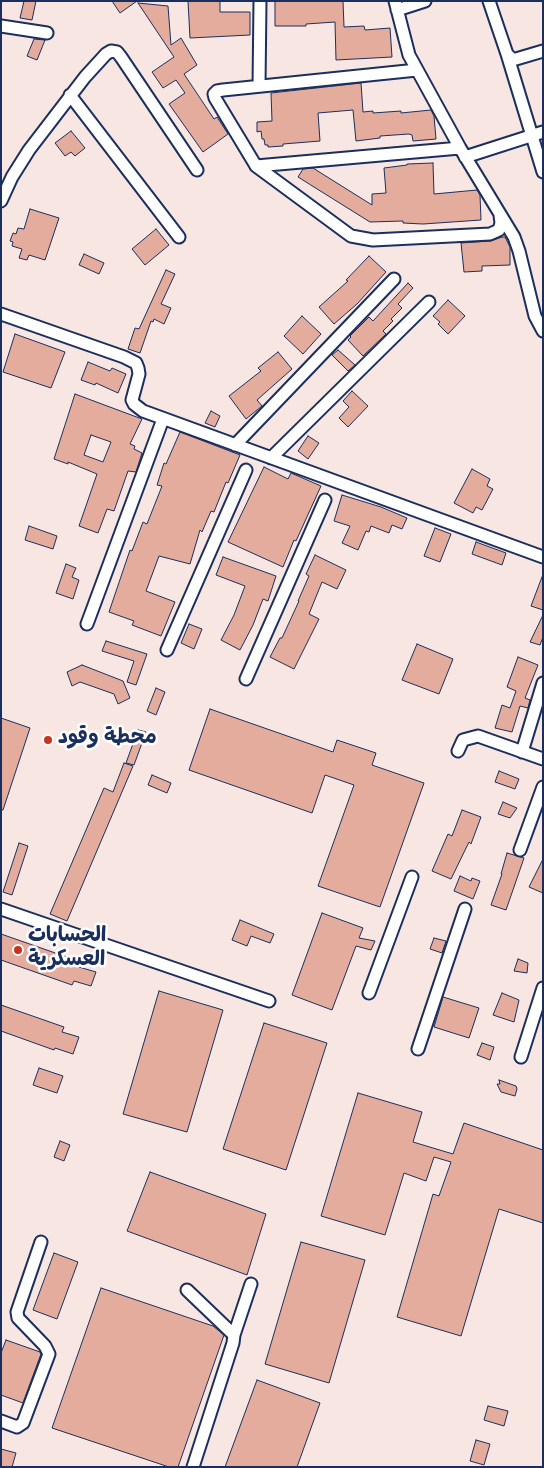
<!DOCTYPE html>
<meta charset="utf-8">
<style>
body{margin:0}
#map{position:relative;width:544px;height:1468px;overflow:hidden;background:#f7e6e1;font-family:"Indie Flower",sans-serif}
canvas{display:block}
.frame{position:absolute;inset:0;border:2px solid #1b2f5e;pointer-events:none}
</style>
<div id="map">
<canvas width="544" height="1468"></canvas>
<div class="frame"></div>
</div>
<script>
const ctx = document.querySelector('canvas').getContext('2d');
ctx.lineJoin = 'round';
function fill(path, color) { ctx.fillStyle = color; ctx.fill(path, 'evenodd'); }
const shape = rows => new Path2D(rows.map(r => 'M' + r).join(''));
function strokePath(path, color, width, dash) { ctx.strokeStyle = color; ctx.lineWidth = width; ctx.lineCap = dash ? 'butt' : 'round'; ctx.setLineDash(dash || []); ctx.stroke(path); }
function write(font, color, halo, rows, align = 'center') {
  ctx.font = font + ' "Indie Flower","Playpen Sans Arabic",sans-serif'; ctx.lineWidth = 5; ctx.setLineDash([]); ctx.textBaseline = 'middle'; ctx.strokeStyle = halo; ctx.fillStyle = color; for (const [text, x, y, turn = 0] of rows) {
    ctx.save(); ctx.translate(x, y); ctx.rotate((+turn || 0) * Math.PI / 180); ctx.textAlign = isNaN(turn) ? turn : align; if (halo) ctx.strokeText(text, 0, 0); ctx.fillText(text, 0, 0); ctx.restore();
  }
}
const building = shape([
 [24,1,36,1,32,20,20,18,24,1],
 [112,1,137,1,120,13,112,1],
 [188,1,220,1,220,12,250,12,250,35,190,38,188,1],
 [275,1,343,1,344,27,364,26,365,30,390,28,392,57,336,60,335,22,306,24,306,26,275,26,275,1],
 [138,3,168,6,171,45,181,38,197,65,184,74,214,119,217,117,228,134,203,152,169,104,185,93,176,80,163,88,152,72,174,57,138,3],
 [34,39,45,40,37,60,27,56,34,39],
 [361,83,363,112,373,111,373,113,401,111,401,113,431,110,434,116,436,139,413,141,412,135,409,134,380,136,380,138,356,141,353,110,318,113,320,141,283,144,283,146,268,147,268,145,265,145,264,139,262,139,261,131,257,132,257,122,272,121,271,93,361,83],
 [71,131,85,148,75,156,71,152,65,156,55,143,71,131],
 [433,163,434,194,477,190,480,195,481,220,423,224,403,223,403,221,370,222,298,177,303,169,313,168,372,205,372,194,386,193,384,168,407,165,407,164,433,163],
 [30,209,59,218,45,260,29,255,27,260,19,258,22,249,12,246,13,242,10,241,13,233,16,234,18,228,24,229,30,209],
 [156,229,169,245,145,265,132,249,156,229],
 [502,237,505,237,510,247,510,265,482,266,482,271,464,272,461,243,491,241,502,237],
 [84,254,104,263,99,274,79,265,84,254],
 [369,256,386,272,357,304,334,324,319,307,348,281,346,280,369,256],
 [166,270,175,274,161,304,171,308,164,324,154,319,153,322,151,321,140,353,128,349,135,328,139,329,166,270],
 [408,283,413,288,398,304,402,308,391,319,393,321,383,331,386,334,363,356,348,340,351,337,350,336,369,317,373,321,408,283],
 [448,300,465,316,448,334,438,324,440,322,433,316,448,300],
 [302,316,321,334,303,354,284,336,302,316],
 [15,334,65,352,51,388,3,372,15,334],
 [338,350,355,365,348,371,332,355,338,350],
 [278,352,292,369,257,400,262,406,246,419,229,396,261,371,258,368,278,352],
 [88,362,110,371,112,368,126,374,118,393,96,383,95,385,81,380,88,362],
 [352,391,368,406,348,427,339,418,349,407,343,401,352,391],
 [75,394,142,419,130,444,135,446,134,449,142,453,136,472,128,471,114,511,107,509,98,533,79,526,97,474,68,462,68,464,54,459,75,394],
 [91,435,111,442,103,462,84,455,91,435],
 [211,411,220,416,215,427,205,423,211,411],
 [180,432,240,455,228,483,226,482,214,512,211,511,202,532,200,530,190,564,159,556,146,591,175,602,161,636,132,625,134,621,109,612,130,550,132,551,143,522,147,524,162,486,157,485,164,463,166,464,180,432],
 [308,436,319,443,308,459,298,451,308,436],
 [264,467,288,479,291,473,321,486,296,541,294,540,283,567,228,542,264,467],
 [472,469,490,479,487,486,493,489,482,510,476,507,473,513,454,503,472,469],
 [342,495,381,507,407,518,402,529,392,525,389,533,371,526,369,532,366,531,358,550,342,543,350,526,334,521,342,495],
 [29,526,57,536,53,549,25,540,29,526],
 [435,528,451,534,440,562,424,556,435,528],
 [476,542,506,553,502,565,472,554,476,542],
 [315,555,346,570,337,589,322,582,309,614,319,619,294,669,270,657,280,638,282,638,299,601,298,601,309,576,306,574,315,555],
 [223,557,276,576,268,601,263,599,253,625,240,650,221,640,234,615,245,586,216,575,223,557],
 [66,564,76,568,72,577,79,580,73,599,56,593,66,564],
 [542,577,543,577,543,610,531,606,542,577],
 [543,615,543,637,540,645,530,642,543,615],
 [189,624,202,629,194,649,181,643,189,624],
 [106,641,147,654,136,685,127,682,134,661,102,651,106,641],
 [417,644,453,659,439,694,402,680,417,644],
 [518,657,538,665,525,698,530,700,528,708,520,706,512,732,495,728,502,705,510,708,516,691,507,687,518,657],
 [82,665,123,681,130,698,118,704,114,694,80,682,72,686,67,672,82,665],
 [156,688,165,692,156,715,147,711,156,688],
 [210,709,333,752,337,740,376,753,372,765,424,783,380,907,318,886,354,785,325,775,312,813,189,770,210,709],
 [1,718,30,728,3,810,1,810,1,718],
 [138,730,146,732,134,765,126,763,138,730],
 [124,763,133,766,67,921,50,914,104,788,113,792,124,763],
 [499,771,519,779,515,789,495,782,499,771],
 [152,775,171,783,167,793,148,785,152,775],
 [503,802,517,808,510,818,498,814,503,802],
 [462,810,481,817,471,844,469,842,451,879,432,871,448,834,452,836,462,810],
 [19,843,28,846,12,895,3,892,19,843],
 [507,853,524,858,506,910,491,905,502,874,501,874,507,853],
 [543,859,543,893,529,887,543,859],
 [460,876,471,881,472,878,480,881,473,899,454,891,460,876],
 [322,913,363,928,359,938,375,941,371,950,356,946,332,1010,292,995,322,913],
 [240,920,274,934,270,943,251,936,247,946,232,940,240,920],
 [1,934,81,962,79,967,96,972,91,986,74,981,72,985,1,960,1,934],
 [434,938,446,941,442,953,430,949,434,938],
 [518,959,528,963,527,973,514,971,518,959],
 [159,991,223,1010,187,1132,123,1114,159,991],
 [502,993,519,1000,514,1022,493,1015,502,993],
 [443,997,479,1008,469,1038,434,1027,443,997],
 [1,1005,64,1027,62,1032,79,1037,73,1054,55,1048,54,1050,1,1031,1,1005],
 [264,1023,327,1043,286,1170,223,1149,264,1023],
 [482,1043,494,1047,490,1060,477,1055,482,1043],
 [39,1068,63,1076,57,1093,33,1085,39,1068],
 [499,1080,516,1086,517,1089,515,1096,501,1092,497,1084,500,1084,499,1080],
 [358,1093,422,1112,413,1142,453,1154,464,1123,543,1150,543,1223,499,1209,461,1336,397,1317,433,1194,439,1196,451,1162,434,1157,426,1181,404,1173,385,1235,321,1216,358,1093],
 [60,1141,70,1145,64,1161,54,1157,60,1141],
 [150,1172,266,1214,247,1275,127,1231,150,1172],
 [301,1242,365,1260,329,1383,265,1364,301,1242],
 [54,1253,78,1262,57,1319,33,1310,54,1253],
 [101,1288,213,1326,224,1335,178,1467,169,1467,52,1428,101,1288],
 [6,1340,40,1352,41,1354,23,1403,1,1395,1,1353,6,1340],
 [257,1380,320,1403,297,1467,225,1467,257,1380],
 [488,1406,508,1411,504,1426,484,1420,488,1406],
 [476,1440,490,1444,484,1465,470,1461,476,1440],
 [1,1449,16,1453,12,1467,1,1467,1,1449]
]);
fill(building, '#e4ac9c');
strokePath(building, '#1b2f5e', 1);
const minor = shape([
 [395,1,409,55,460,148,514,237,519,251,535,316,543,331],
 [489,1,507,54,512,59,516,59,543,51],
 [397,10,425,1],
 [1,26,47,33],
 [507,54,543,172],
 [417,70,223,90,217,91,214,94,215,98,256,166,351,236,373,240,490,234,499,230,501,223,500,215],
 [259,86,260,1],
 [70,95,179,237],
 [465,157,543,132],
 [256,166,460,148],
 [1,201,12,177,29,150,85,77,106,54,111,51,117,52,121,57,197,170],
 [1,314,124,357,136,363,138,368,139,374,132,400,134,404,143,411,543,557],
 [235,445,394,279],
 [271,458,429,302],
 [87,624,163,419],
 [167,650,246,470],
 [246,679,325,500],
 [458,751,463,740,478,736,543,759],
 [522,752,543,683],
 [520,850,543,787],
 [1,909,269,1001],
 [369,993,412,877],
 [418,1049,465,909],
 [521,1057,543,988],
 [187,1290,234,1335,233,1343,193,1467],
 [234,1335,251,1284],
 [1,1421,17,1427,23,1423,49,1354,45,1346,18,1318,17,1312,41,1242]
]);
strokePath(minor, '#1b2f5e', 15);
strokePath(minor, '#fff', 11);
for (const [x, y, r, color] of [
 [48,740,5,"#c8321e"],
 [18,950,5,"#c8321e"]
]) { const dot = new Path2D(); dot.arc(x, y, r, 0, 2 * Math.PI); ctx.fillStyle = color; ctx.fill(dot); strokePath(dot, '#fff', 2); }
write('bold 21px', '#1b2f5e', '#fff', [
 ["محطة وقود",58,740],
 ["الحسابات",28,938],
 ["العسكرية",28,962]
], 'left');
</script>
